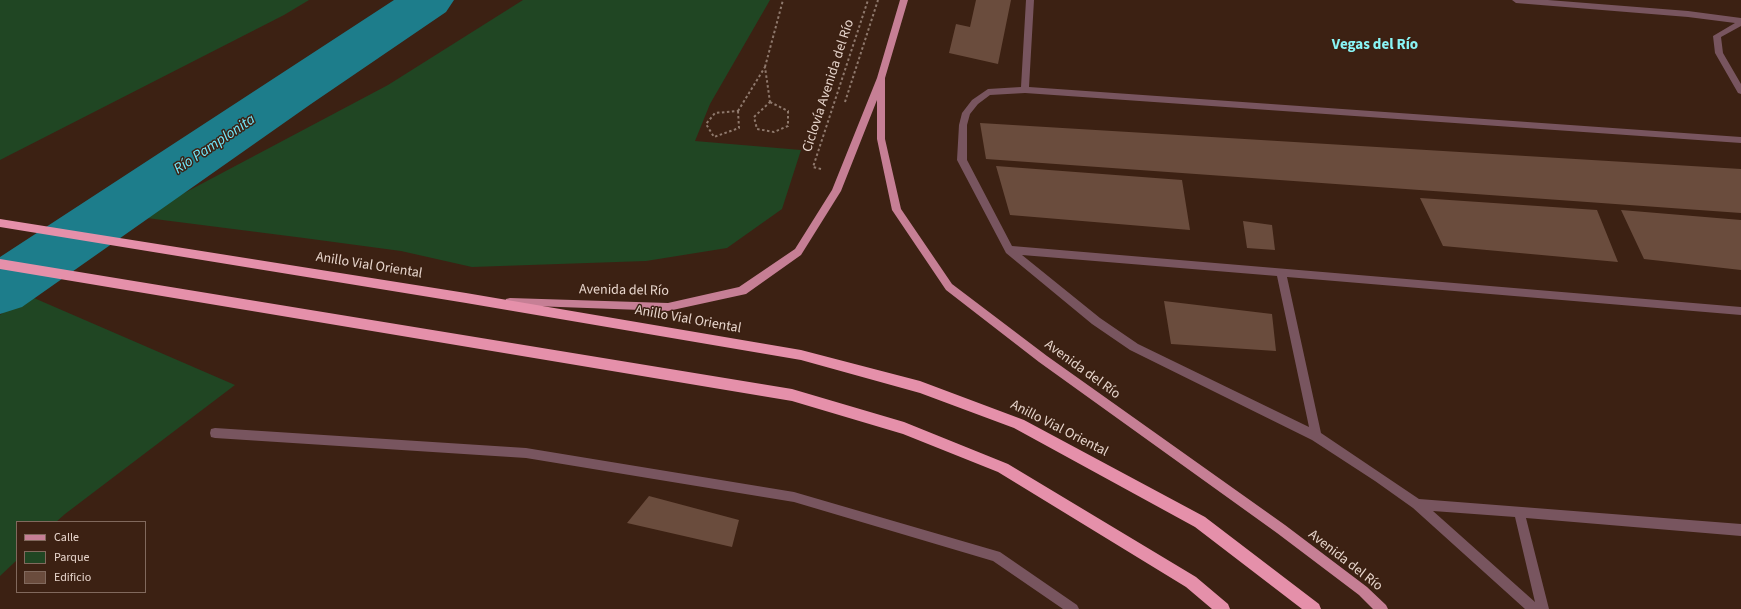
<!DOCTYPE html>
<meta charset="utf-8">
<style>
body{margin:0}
#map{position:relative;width:1741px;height:609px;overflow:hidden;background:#3c2113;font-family:"Source Sans 3",sans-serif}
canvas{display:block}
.legend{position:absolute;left:16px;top:521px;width:130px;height:72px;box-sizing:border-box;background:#3c2113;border:1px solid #81695d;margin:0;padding:5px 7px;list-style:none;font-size:12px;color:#e8d6cd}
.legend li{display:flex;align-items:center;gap:8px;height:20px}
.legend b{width:20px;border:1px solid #81695d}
</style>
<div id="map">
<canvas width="1741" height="609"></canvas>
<ul class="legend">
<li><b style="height:5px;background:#c67f95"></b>Calle</li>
<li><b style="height:11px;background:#204623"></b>Parque</li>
<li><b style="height:11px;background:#6a4c3d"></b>Edificio</li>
</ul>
</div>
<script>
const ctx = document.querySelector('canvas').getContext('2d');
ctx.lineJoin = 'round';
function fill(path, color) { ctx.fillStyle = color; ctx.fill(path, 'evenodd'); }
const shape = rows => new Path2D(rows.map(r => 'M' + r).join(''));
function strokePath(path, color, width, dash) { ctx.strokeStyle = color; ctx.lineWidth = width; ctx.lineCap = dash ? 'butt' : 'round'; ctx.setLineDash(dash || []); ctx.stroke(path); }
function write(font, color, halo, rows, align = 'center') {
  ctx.font = font + ' "Source Sans 3",sans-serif'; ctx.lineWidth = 3; ctx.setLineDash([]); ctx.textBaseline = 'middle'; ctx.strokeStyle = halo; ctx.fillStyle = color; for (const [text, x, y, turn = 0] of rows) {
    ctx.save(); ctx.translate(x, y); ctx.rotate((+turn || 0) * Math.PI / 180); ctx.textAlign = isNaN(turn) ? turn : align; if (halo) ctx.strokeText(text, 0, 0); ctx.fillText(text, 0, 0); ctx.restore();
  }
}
fill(shape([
 [0,0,309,0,284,15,0,160],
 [523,0,770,0,710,104,695,141,801,150,782,209,727,248,646,261,472,267,401,251,304,238,139,217,388,85],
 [27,295,235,385,65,514,56,522,17,522,17,560,0,576,0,315]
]), '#204623');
fill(shape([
 [394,0,454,0,446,12,311,104,22,307,0,314,0,257,394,0]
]), '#1d7d8b');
fill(shape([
 [976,0,1011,0,998,64,949,53,956,24,970,27],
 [980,123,1741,169,1741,213,986,159],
 [996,166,1182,180,1190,230,1010,215],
 [1420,198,1597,210,1618,262,1443,246],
 [1621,210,1741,220,1741,270,1644,259],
 [1243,221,1272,225,1275,250,1247,248],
 [1164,301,1272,314,1276,351,1171,344],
 [649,496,739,520,732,547,627,523]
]), '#6a4c3d');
strokePath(shape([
 [765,67,783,0],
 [770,102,788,111,788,126,774,132,757,129,754,117,770,102],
 [845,102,878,0],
 [738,111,739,128,714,137,706,124,715,113,738,111],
 [738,111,765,67,770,102],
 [821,169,813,167,868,0]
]), '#8f796d', 2, [2.5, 2.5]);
fill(shape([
 [1026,0,1034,0,1029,87,1741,137,1741,143,1025,93,990,95,978,104,970,114,967,125,967,160,1012,246,1741,307,1741,315,1287,277,1321,433,1419,499,1741,524,1741,536,1526,518,1549,609,1525,609,1413,508,1375,481,1312,440,1130,350,1092,324,1006,253,957,160,959,125,962,113,972,100,988,89,1021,87,1026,0],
 [1022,255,1277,276,1309,427,1138,344,1100,318,1022,255],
 [1433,511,1515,517,1535,602,1433,511],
 [1512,0,1548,0,1688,11,1741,18,1741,26,1721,37,1723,53,1741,84,1741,94,1738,93,1715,53,1713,36,1735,23,1688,17,1516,3,1512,0],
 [215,428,526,448,794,492,1000,552,1077,605,1079,609,1063,609,993,561,794,502,526,458,215,438,211,437,210,433,211,429,215,428]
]), '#78555f');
fill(shape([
 [900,0,908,0,885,78,885,139,901,209,952,284,1047,356,1285,525,1367,587,1386,605,1388,609,1373,609,1359,595,1277,533,1039,362,946,290,892,210,877,139,877,100,841,191,801,255,746,294,668,311,506,305,505,302,506,299,510,298,668,303,739,287,795,249,832,190,877,78,900,0]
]), '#c67f95');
fill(shape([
 [0,219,466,293,801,350,920,381,1024,420,1205,517,1319,604,1321,609,1302,609,1195,527,1014,428,920,393,801,360,466,303,0,227,0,219],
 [0,259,792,389,904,422,1008,464,1196,577,1228,604,1230,609,1212,609,1186,587,998,472,903,434,792,401,0,269,0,259]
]), '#e590aa');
write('14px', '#e8d6cd', '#3c2113', [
 ["Ciclovía Avenida del Río",829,86,-72],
 ["Anillo Vial Oriental",369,266,9],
 ["Avenida del Río",624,291,1],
 ["Anillo Vial Oriental",688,320,10],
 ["Avenida del Río",1082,370,36],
 ["Anillo Vial Oriental",1059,429,27],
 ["Avenida del Río",1345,561,38]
]);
write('bold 15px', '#89f5f6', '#3c2113', [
 ["Vegas del Río",1375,46]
]);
write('italic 15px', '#71e8fc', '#3c2113', [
 ["Río Pamplonita",215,145,-34]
]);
</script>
